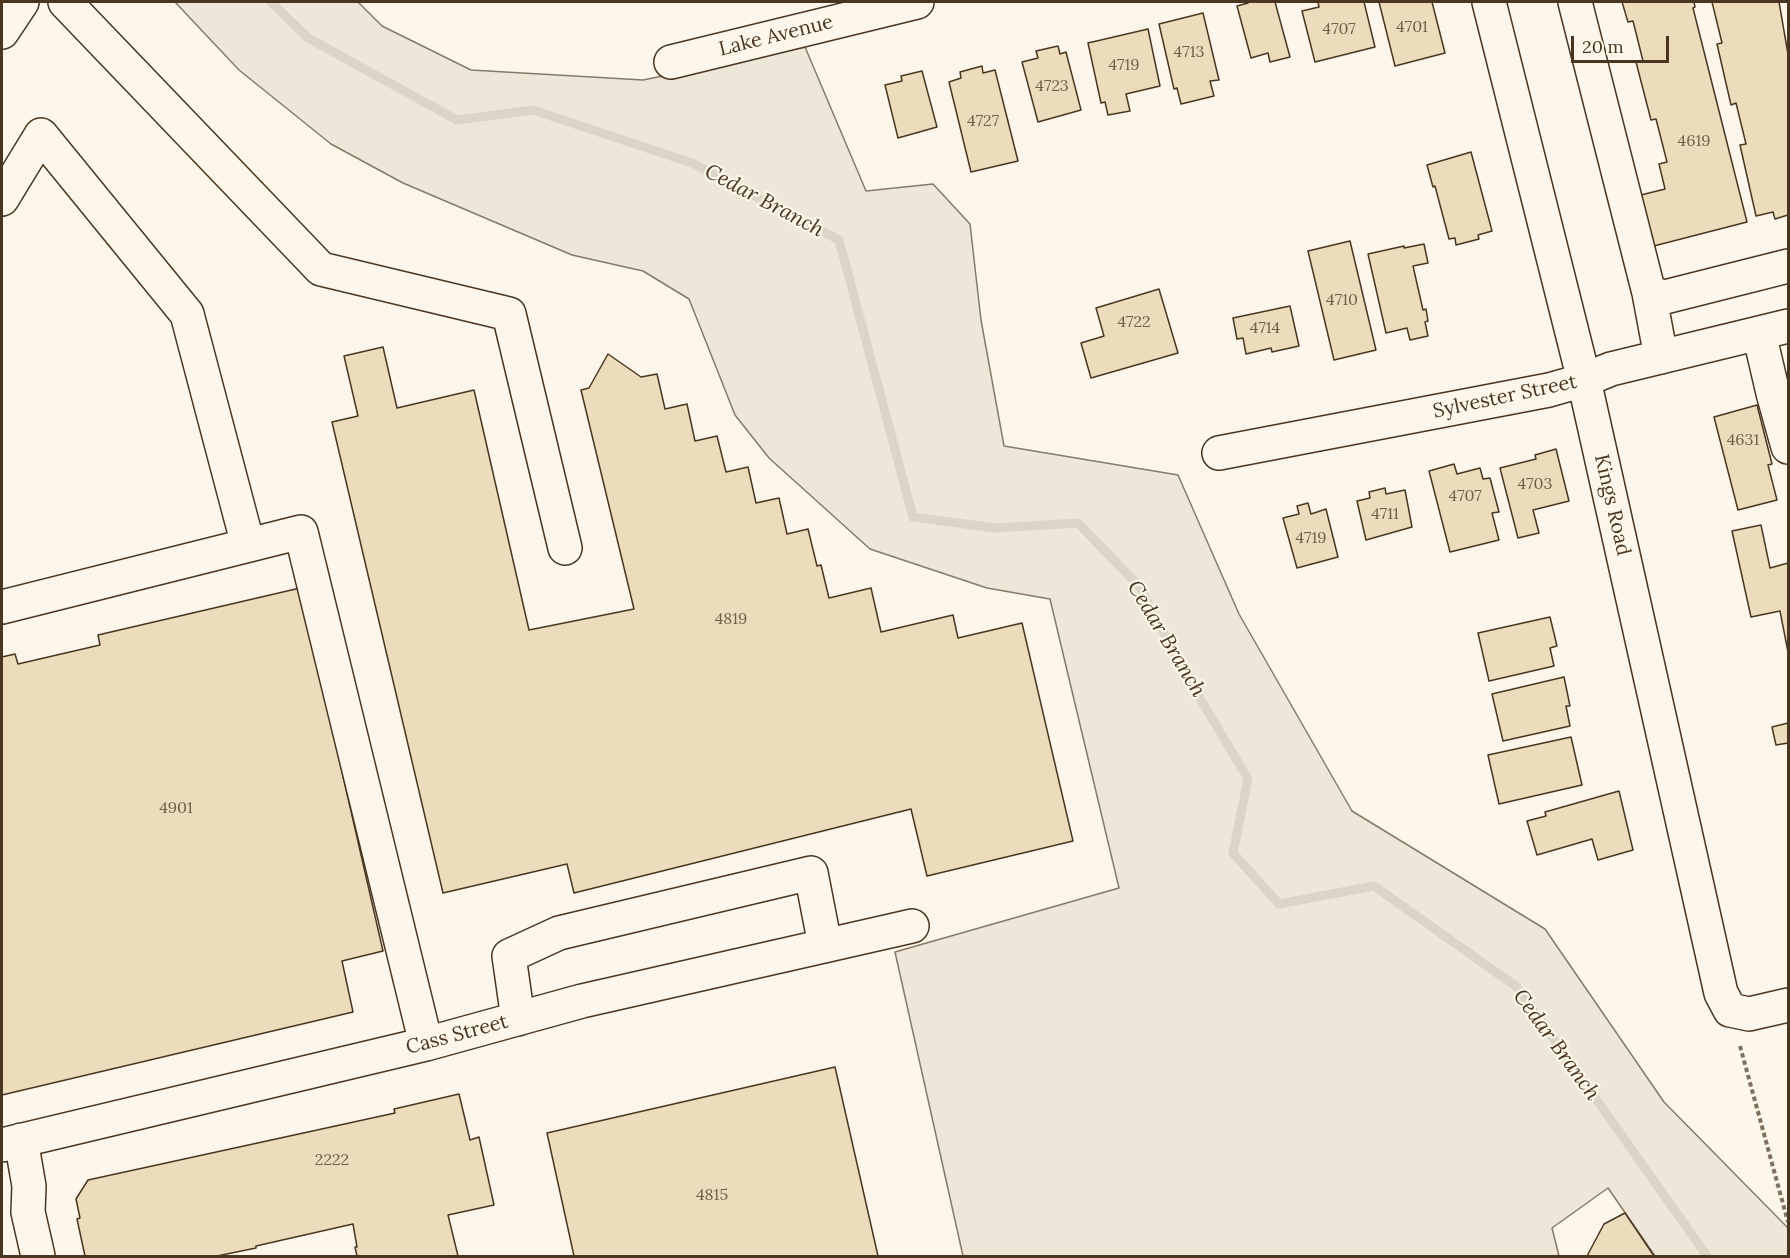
<!DOCTYPE html>
<style>
body{margin:0}
#map{position:relative;width:1790px;height:1258px;overflow:hidden;background:#fbf6e9;font-family:Lora,serif}
canvas{display:block}
.frame{position:absolute;inset:0;border:3px solid #4a3520;pointer-events:none}
.scale{position:absolute;left:1571px;top:36px;width:98px;height:27px;box-sizing:border-box;border:3px solid #4a3520;border-top:0;padding-left:8px;font-size:18px;line-height:21px;white-space:nowrap;color:#4a3520;-webkit-text-stroke:4px #fbf6e9;paint-order:stroke}
</style>
<div id="map">
<canvas width="1790" height="1258"></canvas>
<div class="frame"></div>
<div class="scale">20 m</div>
</div>
<script>
const ctx = document.querySelector('canvas').getContext('2d');
ctx.lineJoin = 'round';
function fill(path, color) { ctx.fillStyle = color; ctx.fill(path, 'evenodd'); }
const shape = rows => new Path2D(rows.map(r => 'M' + r).join(''));
function strokePath(path, color, width, dash) { ctx.strokeStyle = color; ctx.lineWidth = width; ctx.lineCap = dash ? 'butt' : 'round'; ctx.setLineDash(dash || []); ctx.stroke(path); }
function write(font, color, halo, rows, align = 'center') {
  ctx.font = font + ' Lora,serif'; ctx.lineWidth = 4.5; ctx.setLineDash([]); ctx.textBaseline = 'middle'; ctx.strokeStyle = halo; ctx.fillStyle = color; for (const [text, x, y, turn = 0] of rows) {
    ctx.save(); ctx.translate(x, y); ctx.rotate((+turn || 0) * Math.PI / 180); ctx.textAlign = isNaN(turn) ? turn : align; if (halo) ctx.strokeText(text, 0, 0); ctx.fillText(text, 0, 0); ctx.restore();
  }
}
const green = shape([
 [175,2,358,2,382,26,471,70,643,80,805,47,866,191,933,184,970,224,981,320,1004,446,1178,475,1239,614,1352,811,1545,929,1664,1102,1788,1228,1788,1256,1655,1256,1608,1188,1552,1228,1559,1256,963,1256,895,952,1119,888,1050,599,987,588,870,549,769,458,735,415,689,299,643,271,572,255,403,183,331,144,239,70,175,2]
]);
fill(green, '#ede6d9');
strokePath(green, '#887966', 1.5);
strokePath(shape([
 [271,2,308,38,457,120,533,110,692,163,839,240,913,517,995,528,1078,523,1139,586,1188,678,1248,779,1233,853,1279,904,1374,886,1517,987,1707,1256]
]), '#dcd4c6', 9);
const building = shape([
 [1248,2,1275,2,1290,57,1270,62,1268,53,1251,58,1237,6,1248,3,1248,2],
 [1318,2,1364,2,1375,47,1315,62,1302,11,1319,7,1318,2],
 [1379,2,1432,2,1445,53,1395,66,1379,2],
 [1622,2,1694,2,1695,7,1693,8,1747,222,1646,248,1633,197,1665,189,1659,164,1667,162,1656,119,1651,120,1636,62,1643,61,1633,21,1628,22,1622,2],
 [1712,2,1779,2,1788,54,1788,215,1775,219,1773,212,1756,216,1740,145,1746,144,1736,103,1731,105,1717,44,1722,43,1712,2],
 [1203,13,1219,80,1210,81,1214,96,1181,104,1177,88,1174,89,1159,24,1203,13],
 [1148,29,1160,86,1126,94,1130,111,1108,115,1105,102,1101,103,1088,43,1148,29],
 [1058,46,1060,54,1066,52,1081,110,1038,122,1022,62,1038,58,1036,51,1058,46],
 [982,66,983,73,995,70,1018,161,971,172,949,82,961,78,960,72,982,66],
 [922,71,937,127,898,138,885,85,902,81,901,76,922,71],
 [1471,152,1492,231,1478,235,1479,239,1456,245,1455,238,1449,239,1435,186,1433,187,1427,165,1471,152],
 [1350,241,1376,350,1334,360,1308,251,1350,241],
 [1424,244,1428,263,1413,266,1423,310,1426,309,1428,321,1425,322,1428,336,1410,340,1407,328,1386,333,1368,254,1404,246,1404,248,1424,244],
 [1159,289,1178,353,1091,378,1081,343,1104,336,1096,308,1159,289],
 [1290,306,1299,346,1272,352,1271,348,1246,354,1243,338,1237,339,1233,318,1290,306],
 [383,347,397,408,474,390,529,630,634,609,581,390,589,388,608,354,641,377,657,374,665,409,687,404,695,441,717,436,726,472,748,467,756,503,779,498,787,534,808,529,817,566,821,565,829,598,871,588,881,632,953,615,958,638,1022,623,1073,841,927,876,911,809,574,893,567,864,443,893,332,422,358,416,344,356,383,347],
 [1757,405,1772,464,1768,465,1777,500,1738,510,1714,417,1757,405],
 [1556,449,1569,501,1533,510,1539,533,1518,538,1500,468,1536,459,1535,455,1556,449],
 [1454,464,1457,474,1480,468,1483,479,1490,478,1499,512,1492,513,1499,540,1450,552,1429,471,1454,464],
 [1385,488,1386,494,1405,490,1412,527,1366,540,1357,501,1370,498,1369,492,1385,488],
 [1308,503,1311,514,1326,509,1338,557,1297,568,1283,518,1299,514,1297,506,1308,503],
 [1761,525,1770,568,1788,563,1788,652,1780,611,1751,617,1732,531,1761,525],
 [300,588,383,951,342,961,353,1012,2,1095,2,657,15,654,18,664,100,645,98,635,300,588],
 [1550,617,1557,646,1550,648,1554,666,1489,681,1478,633,1550,617],
 [1564,677,1570,706,1566,706,1570,726,1503,741,1492,694,1564,677],
 [1788,723,1788,743,1776,745,1772,727,1788,723],
 [1571,737,1582,785,1499,804,1488,755,1571,737],
 [1619,791,1633,850,1598,860,1592,839,1537,855,1527,821,1546,816,1545,812,1619,791],
 [835,1067,878,1256,574,1256,547,1133,835,1067],
 [459,1094,470,1140,479,1137,494,1205,448,1215,458,1256,357,1256,355,1247,357,1247,353,1224,256,1246,256,1248,217,1256,85,1256,77,1219,80,1218,76,1199,88,1180,395,1113,394,1109,459,1094],
 [1625,1213,1654,1256,1587,1256,1604,1224,1625,1213]
]);
fill(building, '#ecdcbc');
strokePath(building, '#4a3520', 1.5);
const minor = shape([
 [65,2,321,269,509,314,565,548],
 [1489,2,1584,380,1721,993,1730,1010,1749,1014,1788,1005],
 [1575,2,1649,293,1665,297,1788,266],
 [671,62,917,2],
 [2,199,41,135,187,314,248,545],
 [1649,293,1661,357],
 [1759,333,1773,393,1788,447],
 [1219,453,1549,390,1584,380,1611,369,1788,326],
 [2,607,301,532,426,1044],
 [518,1019,509,956,559,933,811,873,825,945],
 [21,1140,29,1186,28,1212,38,1256],
 [2,1145,426,1044,582,1001,912,926]
]);
const major = shape([
 [2,32,22,2]
]);
strokePath(minor, '#4a3520', 36);
strokePath(major, '#4a3520', 36);
strokePath(shape([
 [1740,1046,1788,1222]
]), '#7f6f5c', 4, [4.5, 3]);
strokePath(minor, '#fbf6e9', 33);
strokePath(major, '#fbf6e9', 33);
write('16px', '#725f47', null, [
 ["4701",1412,27],
 ["4707",1339,29],
 ["4713",1189,52],
 ["4719",1124,65],
 ["4723",1052,86],
 ["4727",983,121],
 ["4619",1694,141],
 ["4710",1342,300],
 ["4722",1134,322],
 ["4714",1265,328],
 ["4631",1743,440],
 ["4703",1535,484],
 ["4707",1465,496],
 ["4711",1385,514],
 ["4719",1311,538],
 ["4819",731,619],
 ["4901",176,808],
 ["2222",332,1160],
 ["4815",712,1195]
]);
write('20px', '#4a3520', '#fbf6e9', [
 ["Lake Avenue",776,36,-14],
 ["Sylvester Street",1505,397,-12],
 ["Kings Road",1612,505,77],
 ["Cass Street",457,1035,-15]
]);
write('italic 21px', '#4a3520', '#fbf6e9', [
 ["Cedar Branch",764,201,28],
 ["Cedar Branch",1166,639,59],
 ["Cedar Branch",1556,1045,54]
]);
</script>
